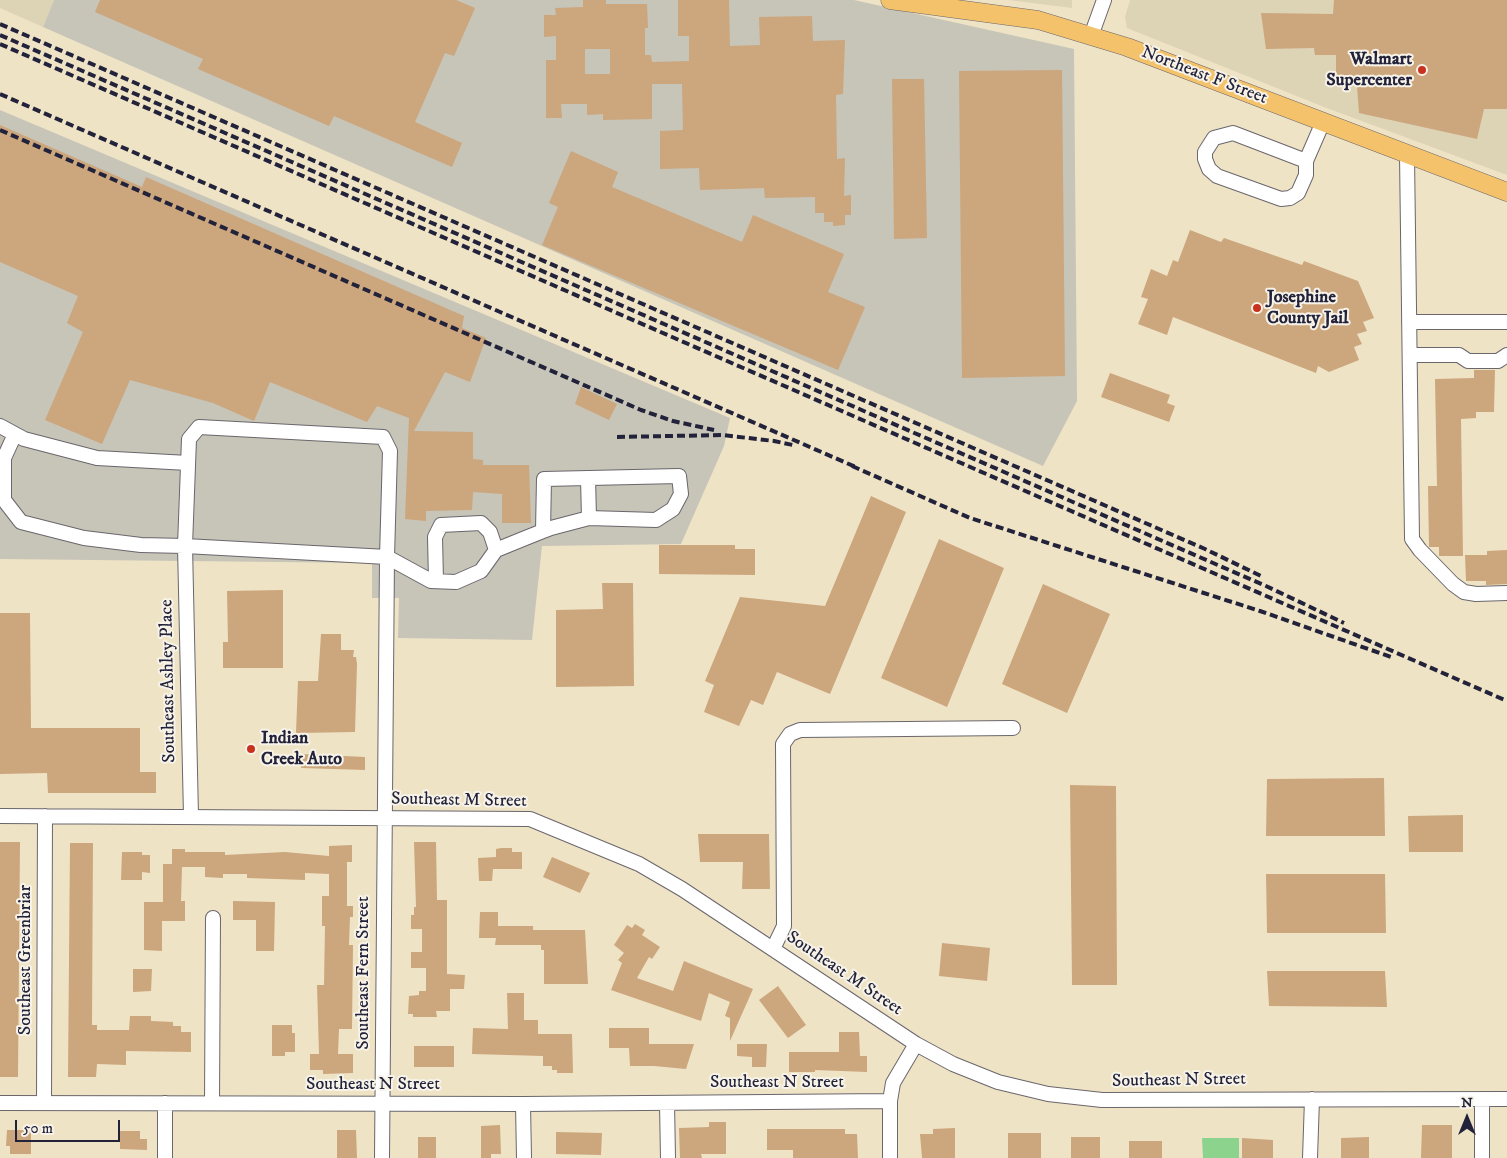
<!DOCTYPE html>
<style>
body{margin:0}
#map{position:relative;width:1507px;height:1158px;overflow:hidden;background:#efe3c6;font-family:"IM FELL DW Pica",serif}
canvas{display:block}
.north{position:absolute;left:1442px;top:1093px;width:50px;height:50px;-webkit-text-stroke:4px #f7f3e8;paint-order:stroke;rotate:0deg;font-size:14px;font-weight:700;line-height:20px;text-align:center;color:#22223b}
.north::after{content:'';display:block;margin:auto;width:18px;height:22px;background:#22223b;clip-path:polygon(50% 0,100% 100%,50% 72%,0 100%)}
.scale{position:absolute;left:15px;top:1120px;width:105px;height:22px;box-sizing:border-box;border:2px solid #22223b;border-top:0;padding-left:6px;font-size:15px;line-height:18px;white-space:nowrap;color:#22223b;-webkit-text-stroke:4px #f7f3e8;paint-order:stroke}
</style>
<div id="map">
<canvas width="1507" height="1158"></canvas>
<div class="north">N</div>
<div class="scale">50 m</div>
</div>
<script>
const ctx = document.querySelector('canvas').getContext('2d');
ctx.lineJoin = 'round';
function fill(path, color) { ctx.fillStyle = color; ctx.fill(path, 'evenodd'); }
const shape = rows => new Path2D(rows.map(r => 'M' + r).join(''));
function strokePath(path, color, width, dash) { ctx.strokeStyle = color; ctx.lineWidth = width; ctx.lineCap = dash ? 'butt' : 'round'; ctx.setLineDash(dash || []); ctx.stroke(path); }
function write(font, color, halo, rows, align = 'center') {
  ctx.font = font + ' "IM FELL DW Pica",serif'; ctx.lineWidth = 4; ctx.setLineDash([]); ctx.textBaseline = 'middle'; ctx.strokeStyle = halo; ctx.fillStyle = color; for (const [text, x, y, turn = 0] of rows) {
    ctx.save(); ctx.translate(x, y); ctx.rotate((+turn || 0) * Math.PI / 180); ctx.textAlign = isNaN(turn) ? turn : align; if (halo) ctx.strokeText(text, 0, 0); ctx.fillText(text, 0, 0); ctx.restore();
  }
}
fill(shape([
 [0,0,54,0,43,27,0,8],
 [1008,0,1072,0,1072,8],
 [1130,0,1507,0,1507,175,1324,107,1127,28,1125,17]
]), '#ddd3b5');
fill(shape([
 [54,0,854,0,1074,49,1077,401,1043,466,43,27],
 [0,110,730,418,724,446,681,544,542,546,532,640,398,638,399,598,372,598,372,563,0,559]
]), '#c7c4b8');
fill(shape([
 [1202,1138,1239,1138,1239,1158,1203,1158]
]), '#8cd38d');
fill(shape([
 [100,0,456,0,475,8,454,56,445,53,415,122,462,143,452,167,334,116,329,126,198,69,203,59,95,12],
 [583,0,606,0,606,4,647,4,648,28,645,28,645,55,651,55,652,62,689,61,689,36,678,36,678,0,729,0,730,46,760,45,759,17,812,16,813,41,845,40,843,94,836,95,837,159,845,158,844,196,851,195,851,215,845,215,845,225,833,226,833,222,824,222,824,213,815,213,815,197,765,198,764,188,700,190,699,168,660,169,660,131,683,130,682,84,652,84,652,119,603,120,603,114,587,115,587,104,561,104,562,118,546,118,546,60,556,60,556,36,544,37,544,15,556,15,555,8,583,7],
 [585,49,610,49,610,74,585,74],
 [1334,0,1507,0,1507,109,1484,109,1477,139,1359,113,1357,86,1336,87,1336,55,1315,55,1314,48,1266,49,1261,13,1333,14],
 [1062,70,1065,376,962,378,959,71],
 [892,79,924,79,927,238,894,239],
 [0,125,142,187,146,177,464,316,462,328,486,338,470,382,445,372,414,431,473,432,473,459,483,460,483,465,529,465,531,523,502,523,502,494,473,492,472,510,426,511,426,521,405,519,409,418,377,406,367,422,270,382,254,421,213,403,130,380,102,444,45,420,83,332,67,323,78,296,0,262],
 [571,151,618,172,612,187,742,242,753,215,844,254,828,292,865,307,838,370,542,245,558,207,549,203],
 [1190,230,1221,242,1224,238,1302,265,1304,261,1358,281,1374,318,1363,322,1367,331,1357,334,1362,344,1354,347,1359,360,1329,372,1318,366,1316,373,1173,317,1167,335,1138,324,1148,299,1141,297,1151,269,1167,276,1173,260,1178,262],
 [1474,370,1495,370,1494,412,1476,412,1476,418,1461,419,1463,556,1439,556,1439,547,1429,547,1428,486,1437,486,1435,379,1474,378],
 [1110,373,1170,395,1167,403,1175,406,1169,422,1101,397],
 [581,387,617,404,609,420,575,404],
 [871,496,906,512,830,694,777,672,763,705,751,700,739,726,704,712,714,685,705,681,740,597,825,606],
 [939,539,1004,568,947,707,881,678],
 [659,545,735,545,735,549,755,549,755,575,659,574],
 [1507,550,1507,584,1486,585,1486,581,1466,581,1465,555,1487,555,1487,551],
 [602,583,633,583,634,686,556,687,556,610,603,609],
 [1043,584,1110,614,1067,713,1002,684],
 [283,590,283,668,223,668,223,642,228,642,227,591],
 [0,613,30,613,31,728,140,728,140,772,156,772,156,793,48,793,47,773,0,774],
 [321,634,341,634,341,650,354,650,353,657,356,657,357,664,355,732,296,733,298,681,318,681],
 [301,754,365,757,365,770,301,768],
 [1384,778,1385,836,1266,836,1267,779],
 [1070,785,1116,786,1117,985,1072,985],
 [1463,815,1463,852,1409,852,1408,816],
 [698,834,769,834,770,889,742,889,743,862,700,862],
 [0,842,20,842,18,1077,0,1077],
 [414,842,436,842,437,900,447,900,447,974,465,975,464,989,450,989,450,1011,436,1011,437,1017,413,1017,413,1014,408,1014,409,996,419,995,419,991,426,991,426,968,411,968,411,952,422,952,422,929,411,929,411,915,414,915,414,907,416,907],
 [70,843,93,843,92,1025,97,1025,97,1030,129,1030,130,1016,151,1016,151,1021,173,1022,173,1026,181,1026,181,1032,191,1032,191,1052,126,1051,126,1065,97,1064,96,1077,68,1077],
 [352,845,352,862,347,862,347,906,353,906,353,917,350,917,349,945,353,945,352,1029,339,1029,338,1054,353,1054,353,1073,323,1074,323,1070,310,1070,310,1054,319,1054,317,985,324,985,325,926,322,926,322,896,329,896,329,874,305,873,305,880,247,878,247,874,223,874,223,878,205,877,205,867,182,867,181,901,185,901,185,921,162,921,162,951,144,950,144,902,163,902,163,864,172,864,172,849,185,849,185,852,225,852,225,855,285,852,329,856,329,846],
 [501,848,512,848,512,852,522,852,522,869,493,869,492,881,479,881,478,858,496,857,496,849],
 [122,852,142,852,142,855,150,855,150,873,142,872,142,880,121,880],
 [552,857,590,873,580,893,543,877],
 [1266,874,1385,874,1386,933,1267,933],
 [233,901,275,902,274,951,256,951,256,920,233,920],
 [480,912,498,912,498,926,533,926,533,930,585,930,588,984,544,984,544,950,541,950,541,945,495,945,496,938,479,938],
 [635,924,645,930,642,935,660,947,652,959,649,957,637,978,673,991,684,961,753,989,730,1041,730,1018,725,1016,730,1002,709,993,701,1021,611,990,622,963,618,960,624,953,614,945,627,925,632,928],
 [942,943,990,948,987,981,939,976],
 [133,969,152,969,151,991,133,992],
 [1267,971,1385,971,1387,1007,1269,1006],
 [778,986,806,1025,788,1038,759,1000],
 [507,993,524,993,524,1020,538,1020,538,1034,572,1034,573,1073,557,1073,557,1070,552,1070,552,1066,543,1066,543,1056,472,1054,473,1028,508,1029],
 [272,1025,292,1025,292,1033,295,1033,295,1052,285,1052,285,1056,272,1056],
 [609,1028,649,1028,649,1044,694,1044,686,1069,654,1066,630,1066,629,1048,609,1048],
 [839,1032,859,1032,860,1056,867,1056,867,1072,815,1070,815,1072,789,1072,789,1052,839,1052],
 [737,1044,767,1044,766,1067,752,1067,752,1057,737,1056],
 [414,1046,454,1046,454,1067,414,1067],
 [709,1122,726,1122,726,1154,701,1154,702,1158,680,1158,679,1128,709,1127],
 [500,1125,501,1154,491,1154,491,1158,481,1158,481,1126],
 [1422,1125,1452,1125,1452,1158,1421,1158],
 [955,1128,955,1158,922,1158,920,1134,933,1134,933,1129],
 [767,1129,845,1129,845,1134,857,1134,858,1158,793,1158,793,1150,767,1150],
 [7,1130,31,1130,31,1154,10,1154,10,1146,6,1146],
 [337,1130,356,1130,357,1158,337,1158],
 [120,1131,140,1131,140,1139,147,1139,147,1150,120,1149],
 [556,1132,602,1133,601,1155,556,1154],
 [1008,1133,1041,1133,1041,1158,1008,1158],
 [418,1137,436,1137,436,1158,418,1158],
 [1071,1137,1100,1137,1100,1158,1071,1158],
 [1369,1137,1369,1158,1341,1158,1341,1138],
 [1242,1138,1273,1140,1273,1158,1242,1158],
 [1129,1141,1162,1141,1162,1158,1129,1158]
]), '#cca67d');
const minor = shape([
 [1091,36,1104,0],
 [1407,155,1412,539,1420,550,1453,584,1464,592,1476,594,1507,593],
 [1306,161,1306,175,1298,193,1290,198,1281,199,1217,176,1209,169,1205,159,1205,152,1214,138,1233,133,1306,161,1323,122],
 [1409,322,1507,322],
 [1410,355,1459,355,1468,361,1498,361,1507,355],
 [0,426,24,439,97,458,188,463],
 [199,427,383,437,390,451,387,557,185,546,189,439,199,427],
 [15,434,4,458,4,500,21,522,84,538,141,545,185,546,191,816],
 [588,478,589,518],
 [436,581,435,537,441,525,481,523,490,532,496,550],
 [0,816,530,819,639,864,682,889,916,1044,953,1064,998,1082,1048,1094,1102,1100,1507,1099],
 [773,949,784,926,783,744,790,734,800,730,1013,728],
 [890,1101,890,1158],
 [0,1103,523,1104,890,1101,893,1083,916,1044],
 [44,1103,45,816],
 [165,1103,165,1158],
 [212,1103,213,918],
 [667,1103,668,1158],
 [523,1104,524,1158],
 [382,1158,387,557,431,581,456,582,481,571,496,550,523,539,543,531,551,528,589,518,656,520,673,509,681,494,679,476,544,479,543,531],
 [1310,1158,1312,1099],
 [1482,1158,1482,1099]
]);
const major = shape([
 [890,0,1038,20,1127,47,1507,192]
]);
strokePath(minor, '#6a666c', 16);
strokePath(major, '#6a666c', 19);
strokePath(minor, '#fff', 14);
strokePath(major, '#f3c26a', 18);
strokePath(shape([
 [0,24,1205,549,1263,577],
 [0,35,1266,586,1344,623],
 [0,44,1507,701],
 [0,94,858,468],
 [0,130,641,410,673,421,714,430],
 [617,437,722,435,774,441,793,445],
 [852,466,970,518,1260,611,1391,657]
]), '#22223b', 4, [8, 4]);
for (const [x, y, r, color] of [
 [1422,70,5,"#c8321e"],
 [1257,308,5,"#c8321e"],
 [251,749,5,"#c8321e"]
]) { const dot = new Path2D(); dot.arc(x, y, r, 0, 2 * Math.PI); ctx.fillStyle = color; ctx.fill(dot); strokePath(dot, '#f7f3e8', 2); }
write('bold 18px', '#22223b', '#f7f3e8', [
 ["Walmart",1412,60,"right"],
 ["Supercenter",1412,81,"right"],
 ["Josephine",1267,298],
 ["County Jail",1267,319],
 ["Indian",261,739],
 ["Creek Auto",261,760]
], 'left');
write('18px', '#22223b', '#f7f3e8', [
 ["Northeast F Street",1204,76,21],
 ["Southeast Ashley Place",169,681,-91],
 ["Southeast M Street",459,801,1],
 ["Southeast Greenbriar",26,960,-90],
 ["Southeast Fern Street",364,973,-90],
 ["Southeast M Street",844,974,34],
 ["Southeast N Street",1179,1081,-1],
 ["Southeast N Street",777,1083],
 ["Southeast N Street",373,1085]
]);
</script>
